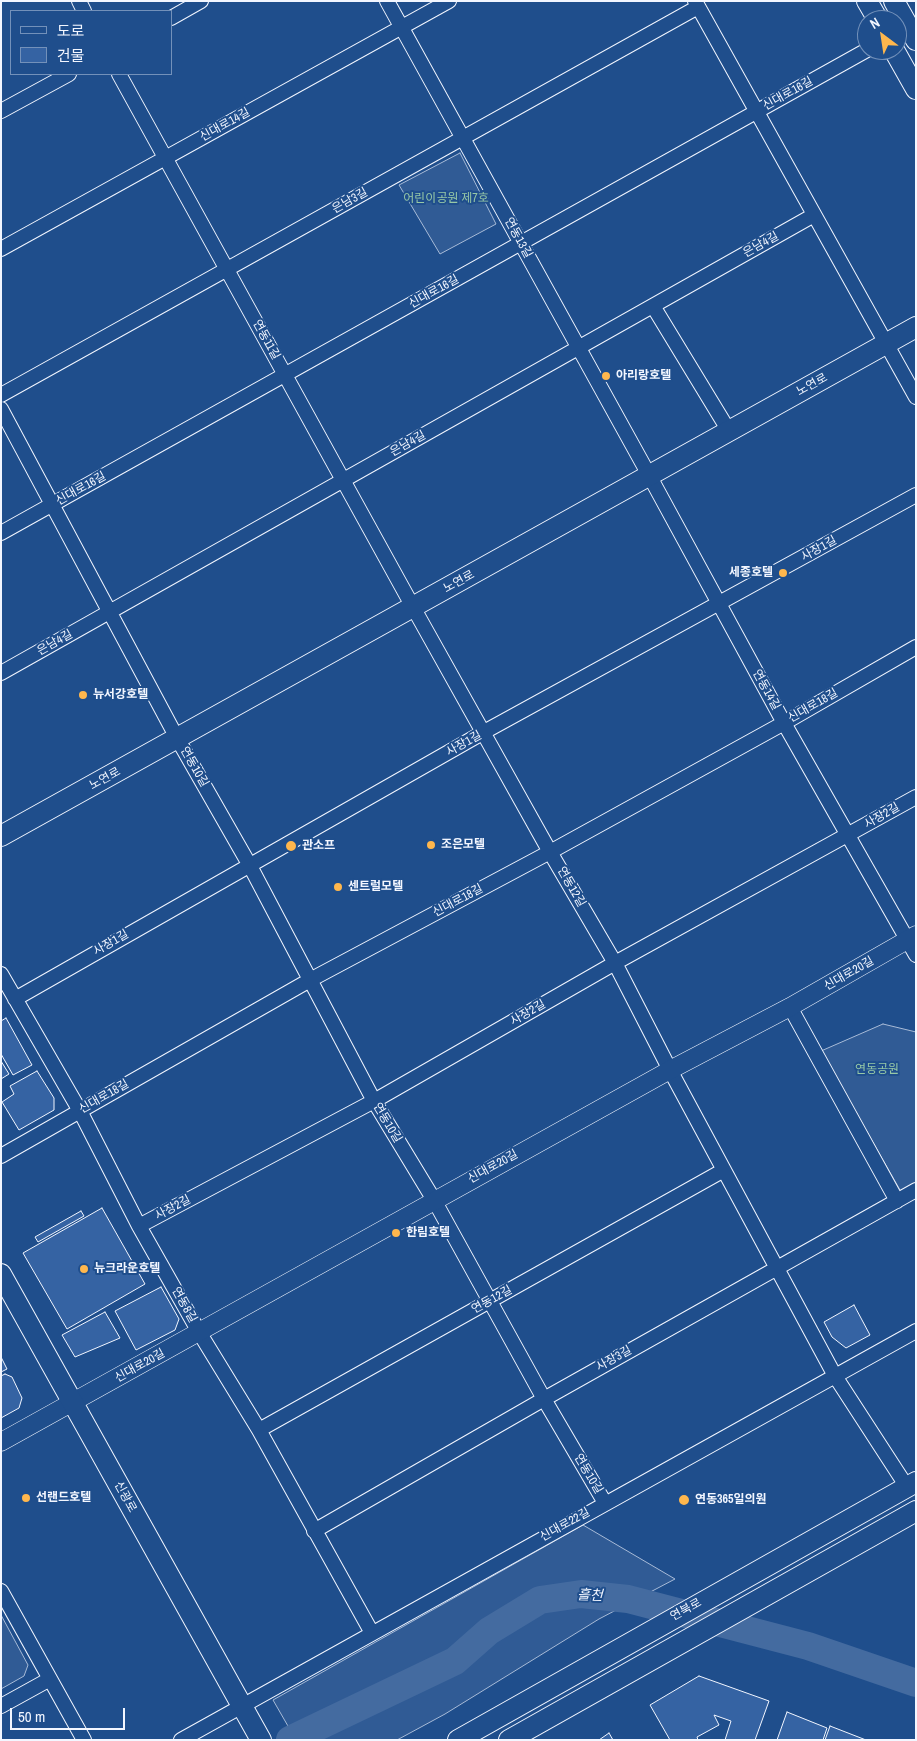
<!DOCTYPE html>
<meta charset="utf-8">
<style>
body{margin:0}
#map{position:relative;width:917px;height:1741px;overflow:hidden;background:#1f4e8c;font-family:"Archivo Narrow","Noto Sans KR",sans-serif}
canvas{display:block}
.frame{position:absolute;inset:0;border:2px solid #f2f6ff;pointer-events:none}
.legend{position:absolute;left:10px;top:10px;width:162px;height:65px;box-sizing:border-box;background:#1f4e8c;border:1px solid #7391ba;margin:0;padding:6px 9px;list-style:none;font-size:15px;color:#f2f6ff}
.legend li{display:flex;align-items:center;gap:10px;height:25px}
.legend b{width:25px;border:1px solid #7391ba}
.north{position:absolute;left:857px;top:10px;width:50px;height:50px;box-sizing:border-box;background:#1f4e8c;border:1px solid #7391ba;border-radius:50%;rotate:329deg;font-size:14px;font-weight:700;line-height:20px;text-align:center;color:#f2f6ff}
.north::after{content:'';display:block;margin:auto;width:18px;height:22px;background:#ffb74d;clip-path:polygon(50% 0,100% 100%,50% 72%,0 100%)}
.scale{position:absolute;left:10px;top:1708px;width:115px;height:22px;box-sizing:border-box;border:2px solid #f2f6ff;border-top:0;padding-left:6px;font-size:15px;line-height:18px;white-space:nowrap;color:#f2f6ff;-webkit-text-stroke:4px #1f4e8c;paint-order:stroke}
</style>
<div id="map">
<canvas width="917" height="1741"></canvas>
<div class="frame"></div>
<ul class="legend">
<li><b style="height:6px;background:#1f4e8c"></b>도로</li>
<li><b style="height:14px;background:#3563a3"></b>건물</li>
</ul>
<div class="north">N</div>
<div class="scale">50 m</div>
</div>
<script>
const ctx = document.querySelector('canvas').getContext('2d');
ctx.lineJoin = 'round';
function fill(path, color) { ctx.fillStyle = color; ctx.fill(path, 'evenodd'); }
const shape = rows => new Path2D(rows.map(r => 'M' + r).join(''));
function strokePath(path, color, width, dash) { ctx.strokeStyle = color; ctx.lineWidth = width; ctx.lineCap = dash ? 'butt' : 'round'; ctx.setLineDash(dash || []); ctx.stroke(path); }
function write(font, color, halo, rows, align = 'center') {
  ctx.font = font + ' "Archivo Narrow","Noto Sans KR",sans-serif'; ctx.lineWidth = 4; ctx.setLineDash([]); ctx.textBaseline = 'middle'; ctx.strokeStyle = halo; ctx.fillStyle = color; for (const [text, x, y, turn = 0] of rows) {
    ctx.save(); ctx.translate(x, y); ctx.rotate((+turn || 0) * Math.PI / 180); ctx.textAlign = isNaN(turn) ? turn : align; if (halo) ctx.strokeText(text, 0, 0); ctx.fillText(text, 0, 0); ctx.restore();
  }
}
const built = shape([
 [460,153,496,224,440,254,399,185,460,153],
 [883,1024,916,1032,916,1190,904,1197,821,1051,883,1024],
 [583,1525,675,1579,599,1619,445,1714,397,1740,296,1740,273,1700,583,1525],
 [1,1615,28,1665,24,1676,1,1689,1,1615]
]);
fill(built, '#305b95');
strokePath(built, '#a8bbd7', 1);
strokePath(shape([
 [290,1740,455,1661,489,1631,540,1600,581,1594,628,1599,808,1646,916,1683]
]), '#446ba0', 28);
const building = shape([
 [6,1018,32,1065,13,1075,1,1054,1,1021,6,1018],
 [1,1061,9,1074,1,1079,1,1061],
 [37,1071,54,1098,54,1110,19,1130,2,1102,14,1094,10,1086,37,1071],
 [102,1208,145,1284,67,1329,23,1253,102,1208],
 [81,1211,84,1216,38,1242,35,1237,81,1211],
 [161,1287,179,1319,175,1330,136,1350,115,1311,161,1287],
 [854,1305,870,1335,846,1348,832,1337,824,1322,854,1305],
 [105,1312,120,1338,75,1357,62,1335,105,1312],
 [1,1357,7,1369,1,1372,1,1357],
 [5,1374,12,1377,22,1398,19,1408,1,1418,1,1376,5,1374],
 [699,1676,769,1701,755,1740,725,1740,731,1721,714,1715,719,1725,697,1737,698,1740,670,1740,650,1705,699,1676],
 [787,1712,827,1728,823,1740,777,1740,787,1712],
 [830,1726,866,1740,825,1740,830,1726],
 [609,1733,613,1740,599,1740,609,1733]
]);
fill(building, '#3563a3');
strokePath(building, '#f2f6ff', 1);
const minor = shape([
 [79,1,84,11],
 [387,1,649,475,784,723,916,955],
 [695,1,916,397],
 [171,18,201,1],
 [119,74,413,607,550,852,615,963,670,1070,835,1376,907,1487],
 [1,111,69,74],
 [1,249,449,1],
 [653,306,729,431],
 [1,395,698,7],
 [1,409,177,738,249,864,374,1101,434,1200,544,1399,605,1503],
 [1,533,867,50],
 [1,673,814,215],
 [1,974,80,1111,139,1226,199,1332,259,1430,372,1633],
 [15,999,484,732,916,495],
 [790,1007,897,1201],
 [1,1156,310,980,550,852,784,723,916,647],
 [139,1226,374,1101,615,963,916,797],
 [259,1430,724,1170],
 [314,1531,544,1399,916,1190],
 [1,1591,84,1740],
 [1,1706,50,1679],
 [181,1740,916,1331]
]);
const tertiary = shape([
 [1,1442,670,1070,790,1007,916,935]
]);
const secondary = shape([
 [867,1,878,20],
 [894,1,916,40],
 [894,50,916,89],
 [1,836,916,327],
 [1,1274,261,1740],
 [458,1740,916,1482],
 [509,1740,916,1511]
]);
strokePath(minor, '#f2f6ff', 16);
strokePath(tertiary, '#f2f6ff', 19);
strokePath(secondary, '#f2f6ff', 22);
strokePath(minor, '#1f4e8c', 14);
strokePath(tertiary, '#1f4e8c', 18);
strokePath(secondary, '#1f4e8c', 20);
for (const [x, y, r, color] of [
 [606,376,5,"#ffb74d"],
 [783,573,5,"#ffb74d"],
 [83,695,5,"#ffb74d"],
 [431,845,5,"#ffb74d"],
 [291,846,6,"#ffb74d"],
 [338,887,5,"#ffb74d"],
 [396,1233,5,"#ffb74d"],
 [84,1269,5,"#ffb74d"],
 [26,1498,5,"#ffb74d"],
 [684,1500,6,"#ffb74d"]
]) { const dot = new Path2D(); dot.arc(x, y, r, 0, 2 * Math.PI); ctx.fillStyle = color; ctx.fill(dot); strokePath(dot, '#1f4e8c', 2); }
write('12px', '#f2f6ff', '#1f4e8c', [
 ["신대로16길",788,94,-29],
 ["신대로14길",225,125,-29],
 ["은남3길",350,201,-29],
 ["연동13길",518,238,61],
 ["은남4길",761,245,-29],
 ["신대로16길",434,292,-29],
 ["연동11길",266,340,61],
 ["노연로",812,385,-29],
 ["은남4길",408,444,-29],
 ["신대로16길",81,489,-29],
 ["사장1길",819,549,-29],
 ["노연로",459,582,-29],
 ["은남4길",55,643,-29],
 ["연동14길",766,690,61],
 ["신대로18길",813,706,-30],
 ["사장1길",464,744,-29],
 ["연동10길",194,767,60],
 ["노연로",105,779,-29],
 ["사장2길",882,816,-30],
 ["연동12길",571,887,60],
 ["신대로18길",458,901,-28],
 ["사장1길",111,943,-30],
 ["신대로20길",849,974,-30],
 ["사장2길",528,1013,-30],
 ["신대로18길",104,1097,-30],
 ["연동10길",387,1123,59],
 ["신대로20길",493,1167,-29],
 ["사장2길",173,1208,-28],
 ["연동12길",492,1300,-29],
 ["연동8길",184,1305,61],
 ["사장3길",614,1359,-29],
 ["신대로20길",140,1366,-29],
 ["연동10길",588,1474,59],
 ["신광로",125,1497,61],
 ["신대로22길",565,1525,-29],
 ["연북로",686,1610,-29]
]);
write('12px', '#97c8a6', '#1f4e8c', [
 ["어린이공원 제7호",446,199],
 ["연동공원",877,1070]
]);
write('bold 12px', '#f2f6ff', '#1f4e8c', [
 ["아리랑호텔",616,376],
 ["세종호텔",773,573,"right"],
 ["뉴서강호텔",93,695],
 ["조은모텔",441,845],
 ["관소프",302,846],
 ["센트럴모텔",348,887],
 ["한림호텔",406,1233],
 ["뉴크라운호텔",94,1269],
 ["선랜드호텔",36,1498],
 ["연동365일의원",695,1500]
], 'left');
write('italic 14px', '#f2f6ff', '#1f4e8c', [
 ["흘천",590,1596,2]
]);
</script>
